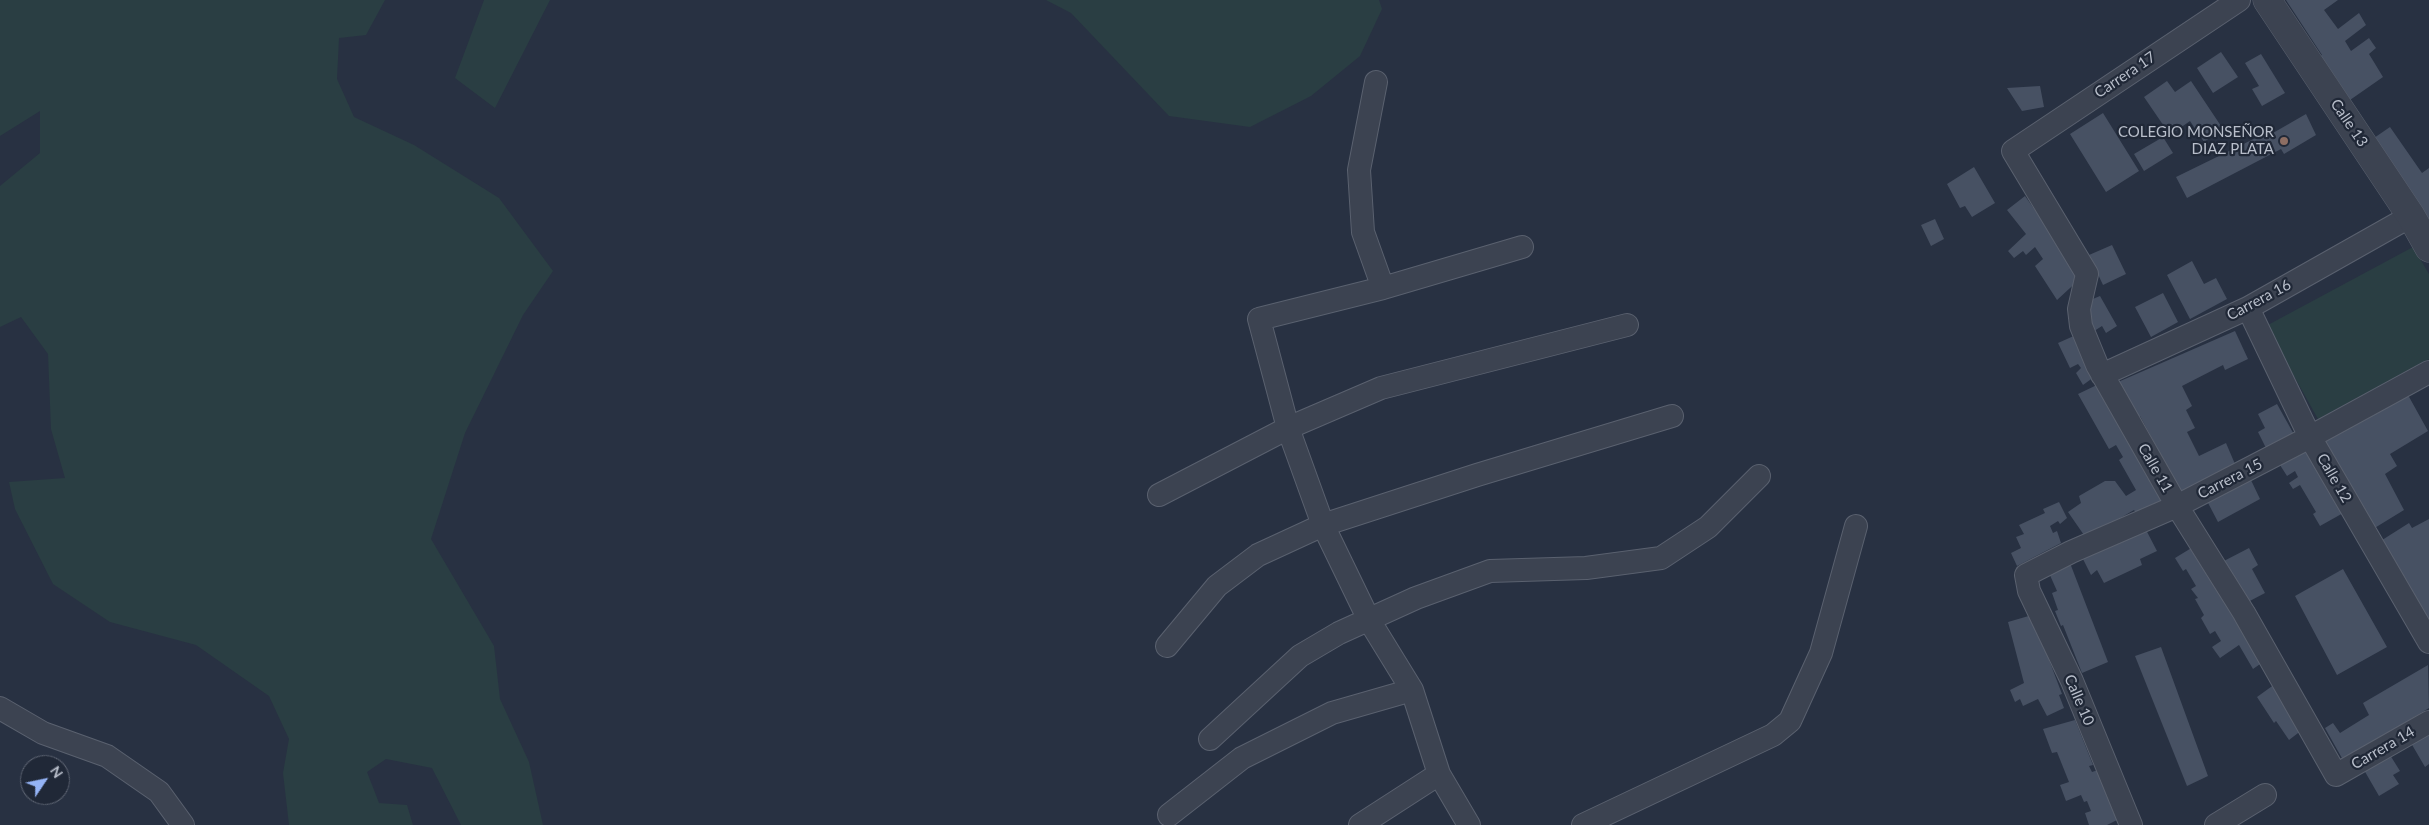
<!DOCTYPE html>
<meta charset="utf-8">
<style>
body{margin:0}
#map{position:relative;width:2429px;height:825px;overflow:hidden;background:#283142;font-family:Lato,sans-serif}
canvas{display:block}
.north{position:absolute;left:20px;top:755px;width:50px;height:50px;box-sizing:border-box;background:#202837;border:1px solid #5d6472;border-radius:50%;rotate:56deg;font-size:14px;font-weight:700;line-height:20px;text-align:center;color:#b9bfcb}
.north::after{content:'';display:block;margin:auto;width:18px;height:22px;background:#94b3f5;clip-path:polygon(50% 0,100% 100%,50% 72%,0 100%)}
</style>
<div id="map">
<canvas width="2429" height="825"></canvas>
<div class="north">N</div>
</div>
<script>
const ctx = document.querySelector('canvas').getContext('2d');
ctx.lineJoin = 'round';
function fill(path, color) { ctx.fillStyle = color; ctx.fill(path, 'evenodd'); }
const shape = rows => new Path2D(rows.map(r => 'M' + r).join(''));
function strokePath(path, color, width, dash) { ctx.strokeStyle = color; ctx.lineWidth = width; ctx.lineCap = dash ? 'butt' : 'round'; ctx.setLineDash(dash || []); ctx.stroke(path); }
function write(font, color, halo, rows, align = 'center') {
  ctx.font = font + ' Lato,sans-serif'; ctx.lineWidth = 4.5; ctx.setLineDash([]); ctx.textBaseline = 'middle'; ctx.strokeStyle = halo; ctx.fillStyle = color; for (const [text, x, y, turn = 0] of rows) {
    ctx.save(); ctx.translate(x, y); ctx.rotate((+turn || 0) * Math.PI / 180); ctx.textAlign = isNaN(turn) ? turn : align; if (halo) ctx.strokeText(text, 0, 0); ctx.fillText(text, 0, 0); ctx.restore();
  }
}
fill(shape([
 [0,0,385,0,366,35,339,38,337,79,354,117,414,145,499,198,553,271,523,315,465,433,431,539,494,646,500,699,529,762,543,825,461,825,432,768,386,759,367,772,379,803,407,805,413,825,289,825,283,773,289,739,269,696,196,645,110,622,53,584,15,509,9,482,65,478,51,429,48,354,21,317,0,327,0,186,40,153,40,111,0,136],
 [484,0,550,0,495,108,455,78],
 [1046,0,1379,0,1382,9,1360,56,1311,96,1250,127,1169,116,1071,13],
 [2413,247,2429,274,2429,359,2318,419,2266,326]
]), '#2a3e43');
fill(shape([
 [2286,0,2338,0,2324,10,2338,29,2359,13,2366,25,2345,41,2351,51,2369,38,2376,48,2369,54,2383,77,2350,100,2336,78,2330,83,2315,60,2322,55],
 [2221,52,2238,77,2213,93,2197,68],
 [2261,54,2285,93,2262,106,2252,89,2259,86,2245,63],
 [2167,81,2175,92,2191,81,2223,129,2204,142,2190,121,2170,135,2144,97],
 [2040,86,2044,107,2022,111,2007,88],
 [2103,113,2139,171,2106,192,2070,134],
 [2306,114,2316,135,2284,154,2281,149,2187,198,2176,177,2272,130,2273,133],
 [2390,127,2422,173,2429,168,2429,221,2374,138],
 [2163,137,2173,153,2144,171,2134,154],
 [1974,167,1995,203,1972,217,1965,206,1960,208,1947,184],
 [2025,196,2082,277,2057,300,2035,266,2043,259,2035,247,2026,255,2023,251,2014,258,2008,251,2026,234,2007,210],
 [1935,219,1944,239,1931,246,1921,225],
 [2112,245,2126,274,2103,285,2089,255],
 [2192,261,2204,284,2216,278,2227,299,2190,319,2167,275],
 [2163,293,2178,322,2151,337,2135,307],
 [2100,296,2117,326,2106,333,2102,326,2091,333,2088,301],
 [2235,331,2248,359,2225,370,2223,365,2182,386,2192,406,2186,410,2195,428,2187,432,2199,456,2226,443,2235,464,2181,492,2140,416,2136,418,2118,382],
 [2076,335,2094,377,2083,385,2076,373,2081,368,2078,364,2070,368,2058,343],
 [2101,383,2164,500,2137,514,2134,510,2086,538,2068,512,2081,503,2079,496,2105,481,2115,481,2126,496,2136,490,2119,460,2123,457,2116,445,2109,449,2078,394],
 [2408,395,2428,431,2390,454,2397,466,2385,474,2404,510,2373,529,2322,442],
 [2277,404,2296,438,2268,452,2258,432,2265,428,2258,414],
 [2307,449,2345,512,2320,526,2313,514,2316,512,2300,485,2293,489,2289,483,2298,477,2295,471,2287,476,2280,465],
 [2250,478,2260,499,2218,522,2207,501],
 [2059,502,2067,518,2060,524,2058,521,2050,526,2053,533,2057,531,2061,543,2017,566,2011,553,2021,548,2016,537,2024,534,2019,525,2045,513,2043,509],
 [2429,519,2429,626,2379,542,2409,523,2412,528],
 [2144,526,2157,551,2140,559,2142,565,2104,583,2097,570,2091,575,2082,557],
 [2193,547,2263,662,2253,669,2239,645,2220,658,2212,647,2221,641,2215,631,2210,634,2201,618,2204,615,2195,599,2198,598,2191,589,2196,586,2186,569,2183,571,2175,558],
 [2249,548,2258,565,2252,569,2265,593,2246,603,2222,562],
 [2070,563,2108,662,2082,673,2063,625,2061,626,2055,611,2058,610,2052,593,2057,591,2049,573],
 [2343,569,2387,647,2337,675,2295,596],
 [2032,615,2062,694,2059,695,2064,708,2047,716,2038,699,2023,706,2020,699,2015,702,2010,690,2024,683,2008,622],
 [2161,647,2208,776,2187,786,2135,656],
 [2428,665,2429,708,2343,760,2325,728,2333,723,2340,733,2369,715,2363,703],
 [2275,684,2302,730,2289,740,2276,721,2274,723,2257,697],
 [2075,720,2093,765,2089,766,2092,772,2098,770,2117,820,2107,825,2089,825,2085,813,2091,811,2087,801,2084,802,2081,795,2066,801,2060,785,2069,782,2057,752,2052,753,2043,729],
 [2429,732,2429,764,2425,767,2411,743],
 [2390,755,2400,771,2393,775,2399,784,2379,796,2364,770]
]), '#475163');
const minor = shape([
 [2239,0,2013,151,2087,274,2079,309,2081,326,2097,365,2177,506,2244,613,2336,775,2429,722],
 [1376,82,1359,170,1363,232,1383,288],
 [2248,308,2310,437,2429,642],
 [2102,375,2248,308,2411,216],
 [1159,495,1288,428,1381,388,1627,325],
 [1167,646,1217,586,1258,555,1323,525,1477,475,1672,416],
 [0,708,43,733,107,756,159,792,183,825],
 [1210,739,1300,656,1339,633,1416,598,1490,571,1586,568,1661,558,1708,527,1759,476],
 [1169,815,1242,758,1332,713,1412,690],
 [1360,825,1439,774],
 [1469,825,1439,774,1412,690,1369,620,1323,525,1288,428,1259,319,1383,288,1522,247],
 [1583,825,1773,735,1790,721,1821,653,1856,526],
 [2131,825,2072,681,2029,591,2026,575,2071,552,2177,506,2310,437,2429,372],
 [2216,825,2265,795]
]);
const tertiary = shape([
 [2267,0,2411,216,2429,248]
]);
strokePath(minor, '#5a616f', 24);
strokePath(tertiary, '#5a616f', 29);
strokePath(minor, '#3c4351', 22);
strokePath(tertiary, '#3c4351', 28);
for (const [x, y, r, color] of [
 [2284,141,5,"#8d6e63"]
]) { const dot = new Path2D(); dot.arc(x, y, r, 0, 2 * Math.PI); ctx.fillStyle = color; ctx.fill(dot); strokePath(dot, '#202837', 2); }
write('15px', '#b9bfcb', '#202837', [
 ["Carrera 17",2125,75,-34],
 ["Calle 13",2349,123,56],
 ["Carrera 16",2259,300,-28],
 ["Calle 11",2155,468,60],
 ["Calle 12",2334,478,60],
 ["Carrera 15",2230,479,-27],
 ["Calle 10",2079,700,67],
 ["Carrera 14",2383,748,-30]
]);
write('15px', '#b9bfcb', '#202837', [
 ["COLEGIO MONSEÑOR",2274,132],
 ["DIAZ PLATA",2274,149]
], 'right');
</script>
